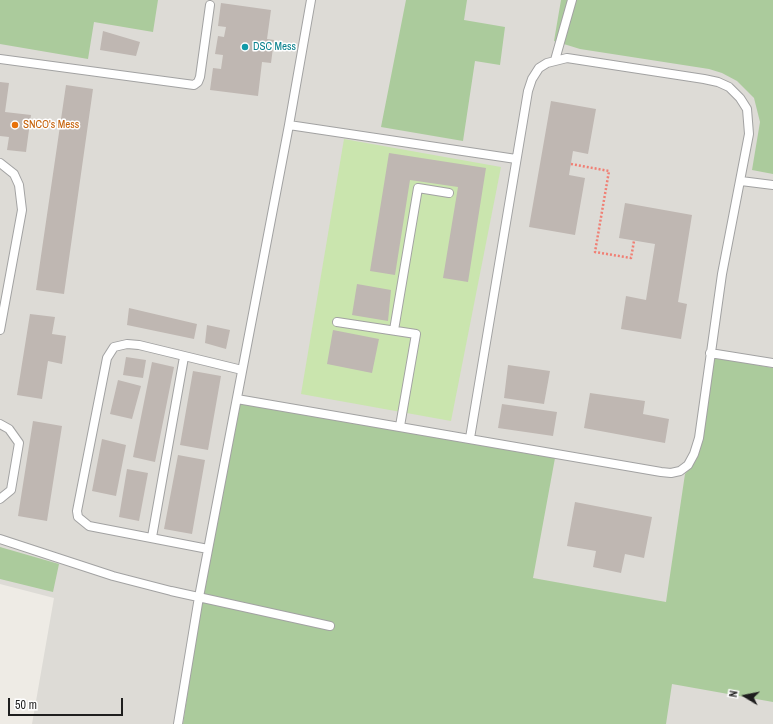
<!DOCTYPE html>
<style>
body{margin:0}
#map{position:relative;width:773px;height:724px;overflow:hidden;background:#eeebe5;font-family:"Archivo Narrow",sans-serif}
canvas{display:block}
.north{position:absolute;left:725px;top:676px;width:40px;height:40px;-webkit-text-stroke:3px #fff;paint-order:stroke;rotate:280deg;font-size:11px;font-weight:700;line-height:16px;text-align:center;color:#1e1e1e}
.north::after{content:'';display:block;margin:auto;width:14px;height:18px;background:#1e1e1e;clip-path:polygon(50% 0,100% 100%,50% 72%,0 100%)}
.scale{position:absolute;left:8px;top:698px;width:115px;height:18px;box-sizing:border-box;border:2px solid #1e1e1e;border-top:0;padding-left:5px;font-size:12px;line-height:14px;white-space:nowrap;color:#1e1e1e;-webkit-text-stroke:3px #fff;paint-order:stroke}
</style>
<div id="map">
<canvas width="773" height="724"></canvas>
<div class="north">N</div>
<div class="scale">50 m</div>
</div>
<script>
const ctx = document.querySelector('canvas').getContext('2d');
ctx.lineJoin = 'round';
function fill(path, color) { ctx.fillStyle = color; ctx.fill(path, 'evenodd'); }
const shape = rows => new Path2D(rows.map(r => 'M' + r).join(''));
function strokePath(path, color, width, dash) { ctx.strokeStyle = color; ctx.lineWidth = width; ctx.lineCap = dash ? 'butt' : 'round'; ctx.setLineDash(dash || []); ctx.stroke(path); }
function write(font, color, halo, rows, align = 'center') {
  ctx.font = font + ' "Archivo Narrow",sans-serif'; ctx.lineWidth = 3; ctx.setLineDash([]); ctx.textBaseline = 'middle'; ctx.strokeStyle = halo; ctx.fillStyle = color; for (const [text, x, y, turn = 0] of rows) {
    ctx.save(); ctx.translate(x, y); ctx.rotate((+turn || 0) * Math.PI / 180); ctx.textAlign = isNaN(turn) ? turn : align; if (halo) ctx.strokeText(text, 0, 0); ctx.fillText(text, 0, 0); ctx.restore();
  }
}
fill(shape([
 [0,0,773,0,773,724,32,724,54,598,0,584]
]), '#dddbd6');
fill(shape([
 [344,139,501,167,451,421,301,394]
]), '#cae5ae');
fill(shape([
 [0,0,158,0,153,32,94,22,88,59,0,44],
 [406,0,467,0,464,20,505,27,500,65,475,61,463,141,381,127],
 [561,0,773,0,773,174,752,170,760,122,754,98,737,81,722,73,709,69,580,49,554,41],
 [713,357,773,368,773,702,672,684,666,724,183,724,199,619,240,403,555,458,533,578,666,602,685,474,690,468],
 [0,547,59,564,53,592,0,579]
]), '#abcb9c');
fill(shape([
 [221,3,271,10,267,39,274,40,271,63,262,62,258,96,210,90,213,68,221,69,223,55,215,54,218,36,224,37,226,27,218,26],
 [103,31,140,42,136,56,100,50],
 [0,82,9,83,5,112,31,115,26,152,7,150,9,137,0,136],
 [66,85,93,89,64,294,36,290],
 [551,101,596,109,588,154,573,151,569,175,585,178,575,235,529,227],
 [389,153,486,168,468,282,443,278,458,187,410,180,395,275,370,271],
 [625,203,692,215,678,302,687,304,681,339,621,329,626,296,646,300,655,244,619,238],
 [357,284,391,290,388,321,352,315],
 [129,308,197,324,194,339,127,325],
 [30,314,55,317,52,334,66,336,62,364,48,361,42,399,17,395],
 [207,325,230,330,226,349,205,343],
 [333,330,379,339,372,373,327,364],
 [126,357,146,360,143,378,123,375],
 [152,362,174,367,155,462,133,457],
 [508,365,550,371,544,404,504,398],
 [193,371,221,376,208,450,180,445],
 [118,380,141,386,132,419,110,414],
 [590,393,645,401,643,414,669,419,665,443,584,428],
 [502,404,557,412,553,436,498,428],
 [33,421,62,426,47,521,18,516],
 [102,439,126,445,116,496,92,491],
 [178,455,205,460,192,534,164,529],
 [127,469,148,473,139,521,119,517],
 [575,502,652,517,644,558,625,554,621,573,593,567,596,551,567,546]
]), '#bfb7b2');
const lane = shape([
 [0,59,194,85,198,82,200,77,210,5],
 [555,60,572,0],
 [289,125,516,159],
 [0,163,14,174,19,185,22,210,0,330],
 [741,181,773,185],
 [337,322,416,334,400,426],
 [394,330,418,188,449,193],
 [710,353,773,363],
 [237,399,661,472,671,473,680,471,688,465,694,454,699,438,722,274,749,134,747,109,740,98,729,87,718,82,704,79,567,58,547,63,539,68,532,79,528,91,470,438],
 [0,424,9,429,19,443,11,490,0,499],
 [152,537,184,357],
 [0,539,113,576,171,591,330,626],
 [208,549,89,526,78,517,77,511,107,358,114,347,127,344,139,345,242,370],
 [178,724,199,597,289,125,311,0]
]);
strokePath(lane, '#a2a2a2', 10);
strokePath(shape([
 [571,164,609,171,595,252,631,258,634,241]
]), '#f07f74', 2.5, [2, 2]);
strokePath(lane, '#fff', 8);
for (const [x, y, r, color] of [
 [245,47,4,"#0f9aa8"],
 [15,125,4,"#e8710a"]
]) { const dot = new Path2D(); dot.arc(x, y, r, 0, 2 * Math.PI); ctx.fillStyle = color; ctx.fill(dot); strokePath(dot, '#fff', 1.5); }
write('11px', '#0d838f', '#fff', [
 ["DSC Mess",253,47]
], 'left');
write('11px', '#c56008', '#fff', [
 ["SNCO's Mess",23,125]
], 'left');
</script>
